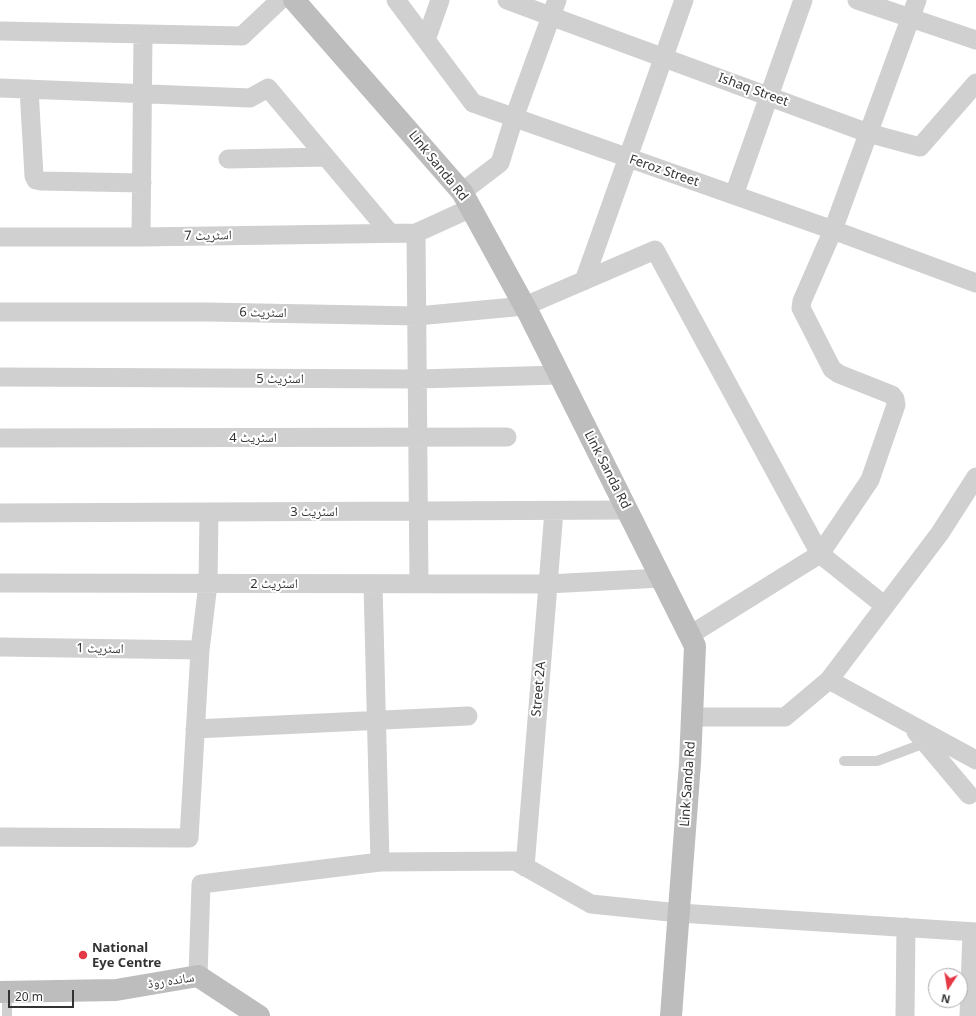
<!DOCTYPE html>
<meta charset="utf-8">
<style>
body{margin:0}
#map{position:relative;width:976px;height:1016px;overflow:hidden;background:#fff;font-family:"Noto Sans",sans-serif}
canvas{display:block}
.north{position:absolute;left:928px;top:968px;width:40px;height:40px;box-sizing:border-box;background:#fff;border:1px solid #adadad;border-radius:50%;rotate:192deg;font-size:11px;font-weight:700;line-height:16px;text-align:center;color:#333}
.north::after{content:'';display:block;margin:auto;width:14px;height:18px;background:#e63946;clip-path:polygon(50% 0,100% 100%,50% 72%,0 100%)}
.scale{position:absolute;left:8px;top:990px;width:66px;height:18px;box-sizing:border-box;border:2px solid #333;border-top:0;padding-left:5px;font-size:12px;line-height:14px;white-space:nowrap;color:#333;-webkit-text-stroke:3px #fff;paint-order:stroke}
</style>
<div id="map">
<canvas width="976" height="1016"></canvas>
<div class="north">N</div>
<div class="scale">20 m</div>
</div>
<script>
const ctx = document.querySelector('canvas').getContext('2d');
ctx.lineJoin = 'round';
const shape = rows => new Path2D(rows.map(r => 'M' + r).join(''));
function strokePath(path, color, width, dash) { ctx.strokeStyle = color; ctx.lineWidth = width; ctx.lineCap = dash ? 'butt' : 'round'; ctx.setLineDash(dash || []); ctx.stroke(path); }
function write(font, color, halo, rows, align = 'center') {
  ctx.font = font + ' "Noto Sans","Noto Naskh Arabic",sans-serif'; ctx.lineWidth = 4; ctx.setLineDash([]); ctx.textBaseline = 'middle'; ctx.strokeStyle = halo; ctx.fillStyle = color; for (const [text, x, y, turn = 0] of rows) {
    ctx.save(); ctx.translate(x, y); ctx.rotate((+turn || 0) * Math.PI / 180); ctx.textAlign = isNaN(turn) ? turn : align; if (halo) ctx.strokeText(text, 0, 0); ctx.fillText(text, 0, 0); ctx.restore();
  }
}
strokePath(shape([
 [844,761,877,761,925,743],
 [7,1016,7,992]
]), '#d0d0d0', 10);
strokePath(shape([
 [396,0,473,103,833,230,976,283],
 [507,0,868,133,920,147,976,83],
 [857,0,976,40],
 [0,31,242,36,280,0],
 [426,40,440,0],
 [0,88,250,98,268,88,390,233],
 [29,89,34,176,36,180,41,181,142,183],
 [228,159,326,157],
 [462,192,500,163,514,118,557,0],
 [734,195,803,0],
 [0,237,141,237,416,233],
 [141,237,143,34],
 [584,281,684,0],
 [0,312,208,312,417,316,525,306,655,250,820,554,690,635],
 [0,377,418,379,559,375],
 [0,438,507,437],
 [0,513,628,510],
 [0,583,548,584,661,578],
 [373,584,380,862],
 [419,584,416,233,471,208],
 [885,606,820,554,870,480,896,405,895,399,892,395,839,374,832,369,801,308,802,301,833,230,917,0],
 [0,647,200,650],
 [829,680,976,760],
 [692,717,785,717,829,680,940,533,976,477],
 [195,729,468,716],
 [916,732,969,795],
 [0,837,189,838,200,650,208,584,209,512],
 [525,867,554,511],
 [198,976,201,884,380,862,515,861,591,904,679,913,976,932],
 [905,1016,906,927],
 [969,1016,972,932]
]), '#d0d0d0', 19);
strokePath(shape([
 [294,0,462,192,530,316,695,646,690,763,671,1016],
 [0,992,116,990,198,976,259,1016]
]), '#bdbdbd', 22);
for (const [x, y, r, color] of [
 [83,955,5,"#e63946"]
]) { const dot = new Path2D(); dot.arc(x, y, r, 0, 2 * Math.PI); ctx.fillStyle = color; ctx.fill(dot); strokePath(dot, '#fff', 1.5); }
write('13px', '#333', '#fff', [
 ["Ishaq Street",753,90,20],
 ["Link Sanda Rd",438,166,51],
 ["Feroz Street",664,171,19],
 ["اسٹریٹ 7",208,236,-1],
 ["اسٹریٹ 6",263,313,1],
 ["اسٹریٹ 5",280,379],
 ["اسٹریٹ 4",253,438],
 ["Link Sanda Rd",607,470,63],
 ["اسٹریٹ 3",314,512],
 ["اسٹریٹ 2",274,584],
 ["اسٹریٹ 1",100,649,1],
 ["Street 2A",539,689,-85],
 ["Link Sanda Rd",688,784,-86],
 ["ساندہ روڈ",171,981,-8]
]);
write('bold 13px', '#333', '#fff', [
 ["National",92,948],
 ["Eye Centre",92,963]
], 'left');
</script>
